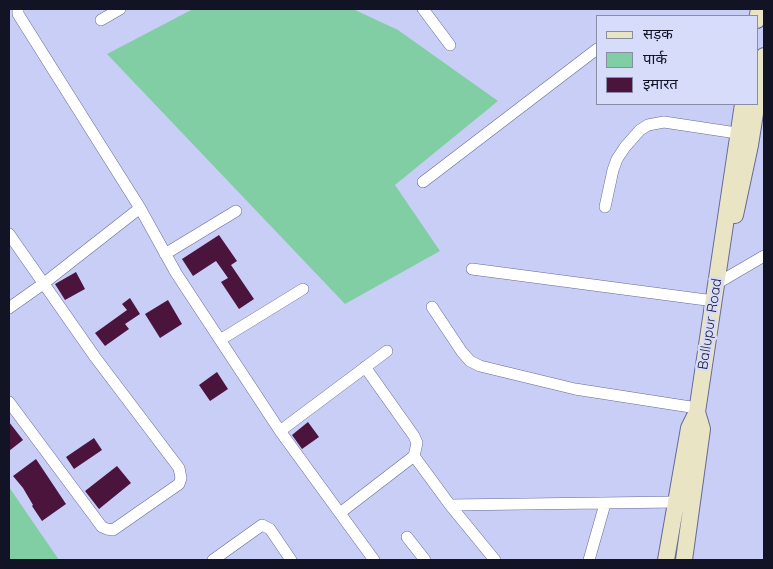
<!DOCTYPE html>
<meta charset="utf-8">
<style>
body{margin:0}
#map{position:relative;width:773px;height:569px;overflow:hidden;background:#c9cef7;font-family:Quicksand,"Noto Sans Devanagari",sans-serif}
canvas{display:block}
.frame{position:absolute;inset:0;border:10px solid #121425;pointer-events:none}
.legend{position:absolute;left:596px;top:15px;width:162px;height:90px;box-sizing:border-box;background:#d8dcfb;border:1px solid #898ca5;margin:0;padding:6px 9px;list-style:none;font-size:15px;color:#121425}
.legend li{display:flex;align-items:center;gap:10px;height:25px}
.legend b{width:25px;border:1px solid #898ca5}
</style>
<div id="map">
<canvas width="773" height="569"></canvas>
<div class="frame"></div>
<ul class="legend">
<li><b style="height:6px;background:#e9e4c4"></b>सड़क</li>
<li><b style="height:14px;background:#82cea4"></b>पार्क</li>
<li><b style="height:14px;background:#4b143d"></b>इमारत</li>
</ul>
</div>
<script>
const ctx = document.querySelector('canvas').getContext('2d');
ctx.lineJoin = 'round';
function fill(path, color) { ctx.fillStyle = color; ctx.fill(path, 'evenodd'); }
const shape = rows => new Path2D(rows.map(r => 'M' + r).join(''));
function strokePath(path, color, width, dash) { ctx.strokeStyle = color; ctx.lineWidth = width; ctx.lineCap = dash ? 'butt' : 'round'; ctx.setLineDash(dash || []); ctx.stroke(path); }
function write(font, color, halo, rows, align = 'center') {
  ctx.font = font + ' Quicksand,sans-serif'; ctx.lineWidth = 5; ctx.setLineDash([]); ctx.textBaseline = 'middle'; ctx.strokeStyle = halo; ctx.fillStyle = color; for (const [text, x, y, turn = 0] of rows) {
    ctx.save(); ctx.translate(x, y); ctx.rotate((+turn || 0) * Math.PI / 180); ctx.textAlign = isNaN(turn) ? turn : align; if (halo) ctx.strokeText(text, 0, 0); ctx.fillText(text, 0, 0); ctx.restore();
  }
}
fill(shape([
 [193,9,353,9,398,30,498,101,395,185,440,251,345,304,107,54],
 [9,487,59,560,9,560]
]), '#82cea4');
fill(shape([
 [219,235,237,261,231,265,254,299,239,309,221,282,228,278,216,261,193,276,182,259],
 [76,272,85,289,65,300,55,284],
 [130,298,140,314,125,324,129,329,105,346,95,333,127,310,122,304],
 [168,300,182,324,160,338,145,314],
 [217,372,228,389,210,401,199,385],
 [9,422,23,440,9,451],
 [308,422,319,437,302,449,292,435],
 [94,438,102,450,74,469,66,457],
 [36,459,66,504,42,521,32,506,33,505,23,488,13,476],
 [117,466,131,483,99,509,85,491]
]), '#4b143d');
const street = shape([
 [18,9,18,14,140,208,176,273,280,431,374,560],
 [423,9,450,45],
 [101,20,120,9],
 [423,182,597,49],
 [605,207,613,170,617,159,625,147,640,130,648,125,664,122,730,132],
 [9,234,95,357,179,468,181,478,179,484,113,530,107,529,102,527,9,402],
 [165,254,236,211],
 [472,269,714,301],
 [716,284,764,256],
 [432,307,462,352,470,361,480,366,575,389,697,408],
 [9,308,43,284,140,208],
 [220,340,303,289],
 [365,367,414,436,417,443,414,456,450,505,495,560],
 [280,431,387,351],
 [450,505,676,502],
 [340,513,414,456],
 [407,537,425,560],
 [213,560,262,525,270,529,291,560],
 [589,560,605,504]
]);
const secondary = shape([
 [757,20,759,9],
 [735,215,750,145,764,56],
 [666,560,689,428,697,412,743,104],
 [684,560,702,429,697,412]
]);
strokePath(street, '#666a98', 12);
strokePath(secondary, '#666a98', 18);
strokePath(street, '#fff', 11);
strokePath(secondary, '#e9e4c4', 16);
write('14px', '#121425', '#d8dcfb', [
 ["Ballupur Road",710,324,-81]
]);
</script>
